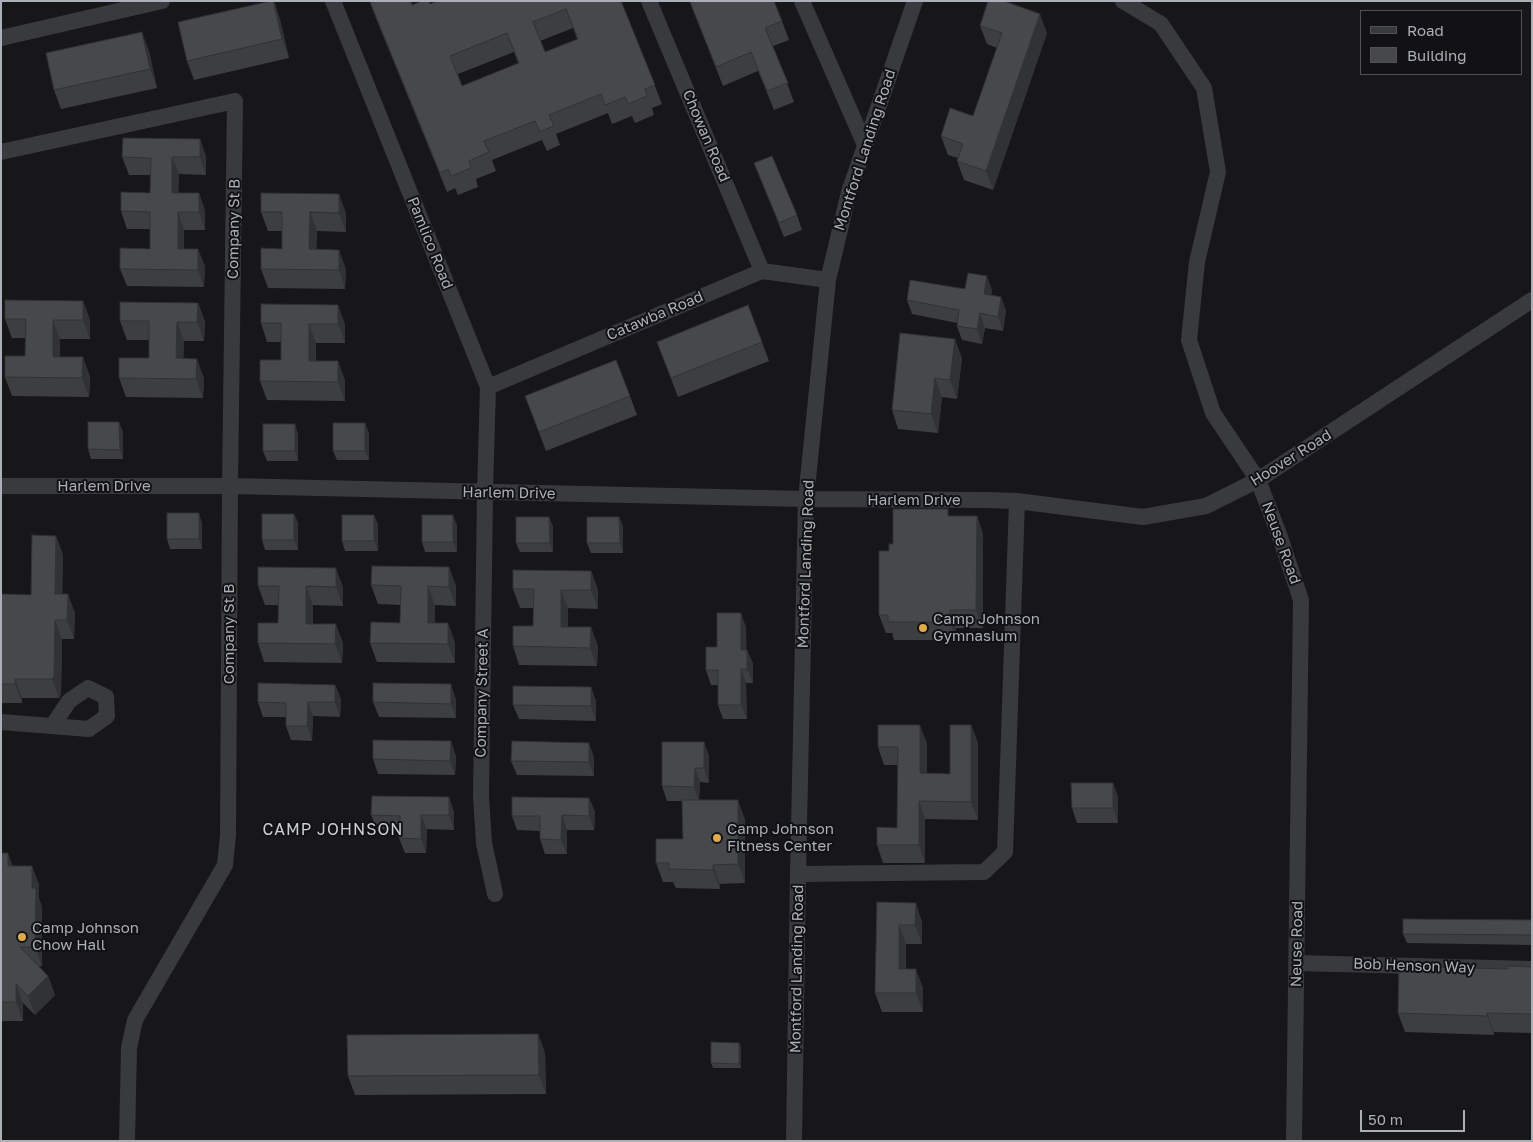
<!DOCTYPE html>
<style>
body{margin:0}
#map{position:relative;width:1533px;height:1142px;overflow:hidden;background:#171719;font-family:"Golos Text",sans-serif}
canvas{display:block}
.frame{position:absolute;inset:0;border:2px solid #abafb7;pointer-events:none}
.legend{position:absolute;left:1360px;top:10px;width:162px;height:65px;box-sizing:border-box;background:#121214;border:1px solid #4f5155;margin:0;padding:6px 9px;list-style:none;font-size:15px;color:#abafb7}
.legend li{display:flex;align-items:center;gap:10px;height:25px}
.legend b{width:25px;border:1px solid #4f5155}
.scale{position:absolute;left:1360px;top:1110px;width:105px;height:22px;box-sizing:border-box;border:2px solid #abafb7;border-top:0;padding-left:6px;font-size:15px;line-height:18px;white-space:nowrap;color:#abafb7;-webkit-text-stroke:4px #121214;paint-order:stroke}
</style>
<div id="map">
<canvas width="1533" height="1142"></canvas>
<div class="frame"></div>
<ul class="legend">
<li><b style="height:6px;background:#393a3e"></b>Road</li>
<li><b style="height:14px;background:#46484b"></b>Building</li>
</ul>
<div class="scale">50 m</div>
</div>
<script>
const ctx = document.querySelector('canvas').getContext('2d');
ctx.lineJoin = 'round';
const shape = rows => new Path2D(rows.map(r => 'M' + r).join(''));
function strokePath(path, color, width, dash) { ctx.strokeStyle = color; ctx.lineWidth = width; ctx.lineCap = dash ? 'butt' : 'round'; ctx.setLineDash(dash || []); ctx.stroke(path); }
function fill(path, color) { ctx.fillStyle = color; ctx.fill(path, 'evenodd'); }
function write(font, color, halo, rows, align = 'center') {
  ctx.font = font + ' "Golos Text",sans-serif'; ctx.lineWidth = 4; ctx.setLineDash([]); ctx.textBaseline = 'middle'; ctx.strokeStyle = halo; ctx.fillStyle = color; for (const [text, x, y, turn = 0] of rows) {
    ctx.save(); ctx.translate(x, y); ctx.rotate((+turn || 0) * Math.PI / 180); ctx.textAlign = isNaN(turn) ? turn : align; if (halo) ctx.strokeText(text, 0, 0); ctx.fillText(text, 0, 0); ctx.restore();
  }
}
strokePath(shape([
 [333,1,488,387,485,492,481,797,484,843,495,894],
 [649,1,762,271],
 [802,1,865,145],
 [1123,1,1161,24,1204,88,1218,172,1197,262,1189,340,1213,413,1258,480,1280,537,1301,600,1294,1141],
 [1,38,162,1],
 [1,152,235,101,230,486,228,835,225,865,135,1020,129,1048,127,1141],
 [488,387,762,271,828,280],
 [1,486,230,486,806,499,987,500,1017,501,1143,517,1206,506,1258,480,1532,300],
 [1,722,89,729,107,716,106,697,88,688,69,701,53,725],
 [798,874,984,872,1005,852,1017,501],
 [1296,963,1532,969],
 [794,1141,798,874,806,499,828,280,849,192,915,1]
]), '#393a3e', 16);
fill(shape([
 [274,1,280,20,289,58,194,80,187,61],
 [621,1,662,104,652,108,654,115,635,123,632,116,612,124,608,113,556,134,560,145,553,148,547,151,542,140,492,160,496,171,476,179,478,187,458,195,455,188,447,192,377,21,370,2,412,5],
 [573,28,577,39,545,52,540,41],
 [514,52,518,63,462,86,458,74],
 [690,2,782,21,789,40,773,46,794,102,774,110,758,71,723,86],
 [980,26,1047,33,993,190,964,180,957,161,958,158,948,155,941,136,973,116,997,48,987,44],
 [149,51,157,88,61,109,54,90],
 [200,139,206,157,206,175,179,174,178,193,199,193,205,211,205,230,184,230,184,249,205,266,204,287,127,286,120,269,150,249,150,229,127,229,121,211,150,193,151,175,129,175,122,157],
 [754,163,797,215,802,230,784,237],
 [261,212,346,213,346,232,317,231,316,249,346,269,345,289,268,288,261,269,282,249,282,231,268,231],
 [965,289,992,290,991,295,1001,297,1006,311,1003,331,985,328,982,344,962,340,957,326,957,323,912,314,907,300],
 [83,301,90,320,90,339,60,339,60,357,90,376,89,397,12,396,5,377,25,356,26,338,12,338,5,319],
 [198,303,205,322,204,341,184,341,183,358,204,378,203,398,126,397,119,378,149,358,149,340,127,340,120,321],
 [261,323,345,324,345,343,316,343,316,361,345,380,345,401,267,400,260,381,281,360,281,342,267,342],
 [657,342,762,342,769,361,678,397],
 [962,358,957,399,942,397,938,433,898,429,892,410],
 [525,396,630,396,637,415,546,451],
 [123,432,123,459,91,459,88,449],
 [369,433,369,460,337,460,333,451],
 [298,434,298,461,267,461,263,451],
 [294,514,298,523,298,550,265,550,262,540],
 [374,515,378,525,378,551,345,551,342,541],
 [950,516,977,516,983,534,983,628,956,628,956,640,894,640,892,633,886,633,879,615,889,551,893,544],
 [549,517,553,527,553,552,520,552,516,543],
 [619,517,623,527,623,553,591,553,587,543],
 [202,523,202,549,170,549,167,539],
 [457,525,457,552,425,552,422,542],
 [56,536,63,555,62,594,75,613,74,639,62,639,61,695,59,698,22,698,22,703,1,703,1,594,31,595],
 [449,567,456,586,456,606,435,605,435,623,455,642,455,663,377,662,370,643,400,623,400,605,378,604,371,585],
 [591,571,598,590,598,609,568,608,568,627,598,646,597,666,519,665,513,646,533,626,533,608,520,608,513,589],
 [258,586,343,587,343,606,313,605,313,624,343,643,342,663,264,662,258,643,278,623,279,605,265,605],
 [746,627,746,650,747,650,753,664,753,683,746,683,747,719,723,719,718,705,718,685,711,685,706,670,717,647],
 [335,685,341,699,340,717,313,716,312,741,291,740,286,726,286,717,263,717,258,702],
 [591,687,596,701,596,721,519,719,513,705],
 [456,699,456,718,379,717,373,702],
 [971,725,978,743,978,820,925,819,925,863,883,863,877,845,897,828,898,765,884,765,878,747,927,743,927,773,950,774],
 [704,742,709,756,709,783,700,782,699,800,745,819,745,883,720,884,720,889,676,888,673,882,663,882,656,863,683,839,682,801,667,801,662,786],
 [456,756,455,775,378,774,373,759],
 [594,757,594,776,517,775,511,761],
 [1113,783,1118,797,1118,823,1077,823,1072,808],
 [449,797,454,812,454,830,427,829,426,853,405,853,399,838,400,830,377,829,371,815],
 [589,798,595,812,594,830,567,830,567,854,545,854,540,839,540,831,517,830,512,816],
 [1,853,13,866,32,866,39,885,39,898,42,907,42,966,39,966,48,976,55,995,35,1015,23,1003,23,1021,1,1021],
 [877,902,922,922,922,944,906,944,906,969,923,988,923,1012,882,1012,875,993],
 [1532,920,1532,945,1407,943,1403,934],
 [1532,967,1532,1033,1494,1032,1494,1035,1405,1032,1398,1013,1508,969],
 [538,1034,545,1053,546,1094,355,1095,348,1076],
 [741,1047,741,1068,713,1068,711,1063]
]), '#3c3e40');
fill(shape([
 [274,1,280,20,289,58,282,39],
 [1040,14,1047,33,993,190,986,171],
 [142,32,149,51,157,88,150,69],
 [200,139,206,157,206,175,200,157],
 [172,157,179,174,178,210,172,193],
 [199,193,205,211,205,230,199,212],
 [339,194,346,213,346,232,339,213],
 [178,212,184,230,184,266,178,249],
 [310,212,317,231,316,268,309,249],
 [198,249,205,266,204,287,198,270],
 [339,250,346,269,345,289,339,270],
 [987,276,992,290,989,308,984,294],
 [1001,297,1006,311,1003,331,998,317],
 [83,301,90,320,90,339,83,320],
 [198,303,205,322,204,341,197,322],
 [338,305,345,324,345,343,338,324],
 [980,313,985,328,982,344,977,329],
 [53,320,60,339,60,376,53,357],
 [177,322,184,341,183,377,176,358],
 [309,324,316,343,315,380,309,361],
 [955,339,962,358,957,399,950,380],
 [83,357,90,376,89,397,82,378],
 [197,359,204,378,203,398,196,379],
 [338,361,345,380,345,401,338,382],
 [935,378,942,397,938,433,931,414],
 [119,422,123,432,123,459,120,450],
 [365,423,369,433,369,460,365,451],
 [295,424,298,434,298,461,295,451],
 [199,513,202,523,202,549,199,539],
 [294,514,298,523,298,550,294,540],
 [374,515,378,525,378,551,374,541],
 [453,515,457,525,457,552,453,542],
 [977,516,983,534,983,628,976,610],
 [549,517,553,527,553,552,550,543],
 [619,517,623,527,623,553,620,543],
 [56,536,63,555,62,613,55,594],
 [449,567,456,586,456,606,449,587],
 [336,568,343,587,343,606,336,587],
 [591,571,598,590,598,609,591,590],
 [306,586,313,605,313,643,306,624],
 [428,586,435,605,435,642,428,623],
 [561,590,568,608,568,646,561,627],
 [68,594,75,613,74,639,67,620],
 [950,610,956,628,956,640,950,622],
 [741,613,746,627,747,664,741,650],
 [55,620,62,639,61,695,59,698,52,679],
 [448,623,455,642,455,663,448,644],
 [336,624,343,643,342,663,335,644],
 [591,627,598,646,597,666,590,648],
 [747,650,753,664,753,683,747,669],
 [741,669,746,683,747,719,741,705],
 [15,679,22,698,22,703,15,684],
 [451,684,456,699,456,718,451,704],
 [335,685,341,699,340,717,335,702],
 [591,687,596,701,596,721,591,706],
 [308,702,313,716,312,741,307,726],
 [920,725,927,743,927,791,920,773],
 [971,725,978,743,978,820,971,802],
 [451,741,456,756,455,775,450,761],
 [704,742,709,756,709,783,704,768],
 [589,743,594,757,594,776,589,762],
 [695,768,700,782,699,801,694,787],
 [1113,783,1118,797,1118,823,1113,808],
 [449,797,454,812,454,830,449,815],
 [589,798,595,812,594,830,589,816],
 [738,800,745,819,745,883,738,864],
 [919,801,925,819,925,863,919,845],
 [421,815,427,829,426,853,421,839],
 [562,815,567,830,567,854,561,840],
 [8,853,15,872,8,866],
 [713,865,720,884,720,889,713,870],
 [32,866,39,885,39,898,42,907,42,966,35,947,32,888],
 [916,903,922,922,922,944,915,925],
 [899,925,906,944,905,988,899,969],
 [916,969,923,988,923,1012,916,993],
 [48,976,55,995,35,1015,28,996],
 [16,984,23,1003,23,1021,16,1002],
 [1487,1013,1494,1032,1494,1035,1487,1016],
 [538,1034,545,1053,546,1094,539,1075],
 [739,1043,741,1047,741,1068,739,1064]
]), '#313234');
const building = shape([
 [271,1,273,1,282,39,187,61,178,22,271,1],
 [372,1,411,1,412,5,422,1,429,1,430,4,437,1,621,1,655,85,645,89,647,96,628,104,625,97,605,105,601,94,549,115,554,126,546,129,540,132,535,121,484,141,489,152,469,161,471,168,451,176,448,169,440,173,370,2,372,1],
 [566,9,578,39,545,52,533,22,566,9],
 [507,33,519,63,462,86,450,56,507,33],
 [691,1,774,1,782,21,765,28,788,83,767,91,751,52,716,67,690,2,691,1],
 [988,1,1004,1,1040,14,986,171,957,161,963,144,941,136,950,108,973,116,1002,33,980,26,988,1],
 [142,32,150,69,54,90,46,53,142,32],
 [123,138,200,139,200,157,172,157,172,193,199,193,199,212,178,212,178,249,198,249,198,270,120,269,120,248,150,249,150,212,121,211,121,192,150,193,151,158,122,157,123,138],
 [772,156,797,215,779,223,754,163,772,156],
 [261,193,339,194,339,213,310,212,309,249,339,250,339,270,261,269,261,248,282,249,282,212,261,212,261,193],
 [968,273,987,276,984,294,1001,297,998,317,980,313,977,329,957,326,959,310,907,300,910,280,965,289,968,273],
 [5,300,83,301,83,320,53,320,53,357,83,357,82,378,5,377,5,356,25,356,26,319,5,319,5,300],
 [120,302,198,303,197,322,177,322,176,358,197,359,196,379,119,378,119,358,149,358,149,321,120,321,120,302],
 [261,304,338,305,338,324,309,324,309,361,338,361,338,382,260,381,260,360,281,360,281,323,261,323,261,304],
 [748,305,762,342,671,378,657,342,748,305],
 [900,333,955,339,950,380,935,378,931,414,892,410,900,333],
 [616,360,630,396,539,432,525,396,616,360],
 [88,422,119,422,120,450,88,449,88,422],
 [333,423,365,423,365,451,333,451,333,423],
 [263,424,295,424,295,451,263,451,263,424],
 [893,509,948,509,948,516,977,516,976,610,950,610,950,622,888,622,888,615,879,615,879,551,889,551,889,544,893,544,893,509],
 [167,513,199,513,199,539,167,539,167,513],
 [262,514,294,514,294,540,262,540,262,514],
 [342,515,374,515,374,541,342,541,342,515],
 [422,515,453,515,453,542,422,542,422,515],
 [516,517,549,517,550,543,516,543,516,517],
 [587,517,619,517,620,543,587,543,587,517],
 [32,535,56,536,55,594,68,594,67,620,55,620,54,676,52,679,15,679,15,684,1,684,1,594,31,595,32,535],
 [372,566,449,567,449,587,428,586,428,623,448,623,448,644,370,643,371,622,400,623,401,586,371,585,372,566],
 [258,567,336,568,336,587,306,586,306,624,336,624,335,644,258,643,258,623,278,623,279,586,258,586,258,567],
 [513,570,591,571,591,590,561,590,561,627,591,627,590,648,513,646,513,626,533,626,534,589,513,589,513,570],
 [717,613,741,613,741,650,747,650,747,669,741,669,741,705,718,705,718,670,706,670,706,647,717,647,717,613],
 [258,683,335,685,335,702,308,702,307,726,286,726,286,703,258,702,258,683],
 [373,683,451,684,451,704,373,702,373,683],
 [513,686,591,687,591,706,513,705,513,686],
 [878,725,920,725,920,773,950,774,950,725,971,725,971,802,919,801,919,845,877,845,877,827,897,828,898,747,878,747,878,725],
 [373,740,451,741,450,761,373,759,373,740],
 [512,741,589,743,589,762,511,761,512,741],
 [662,742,704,742,704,768,695,768,694,787,662,786,662,742],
 [1071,783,1113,783,1113,808,1072,808,1071,783],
 [372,796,449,797,449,815,421,815,421,839,399,838,400,816,371,815,372,796],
 [512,797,589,798,589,816,562,815,561,840,540,839,540,816,512,816,512,797],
 [682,800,738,800,738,864,713,865,713,870,669,869,669,863,656,863,656,839,683,839,682,800],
 [1,853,8,853,8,866,32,866,32,888,36,888,35,947,20,947,48,976,28,996,16,984,16,1002,1,1002,1,853],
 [877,902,916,903,915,925,899,925,899,969,916,969,916,993,875,993,877,902],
 [1403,919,1532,920,1532,935,1403,934,1403,919],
 [1399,966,1508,969,1508,966,1532,967,1532,1014,1487,1013,1487,1016,1398,1013,1399,966],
 [538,1034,539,1075,348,1076,347,1035,538,1034],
 [711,1042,739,1043,739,1064,711,1063,711,1042]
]);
fill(building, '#46484b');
strokePath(building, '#313234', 1);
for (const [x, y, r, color] of [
 [923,628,5,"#deaa4b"],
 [717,838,5,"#deaa4b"],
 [22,937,5,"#deaa4b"]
]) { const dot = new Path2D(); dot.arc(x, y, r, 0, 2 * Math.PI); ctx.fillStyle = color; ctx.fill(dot); strokePath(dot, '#121214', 2); }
write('15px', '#abafb7', '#121214', [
 ["Chowan Road",706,136,67],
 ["Montford Landing Road",865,150,-72],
 ["Company St B",234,229,-89],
 ["Pamlico Road",430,243,68],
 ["Catawba Road",655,316,-23],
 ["Hoover Road",1291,458,-32],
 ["Harlem Drive",104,486],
 ["Harlem Drive",509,493,1],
 ["Harlem Drive",914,500],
 ["Neuse Road",1281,543,70],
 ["Montford Landing Road",806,564,-88],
 ["Company St B",229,634,-90],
 ["Company Street A",482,693,-89],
 ["Neuse Road",1297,944,-89],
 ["Bob Henson Way",1414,966,2],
 ["Montford Landing Road",797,969,-89]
]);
write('15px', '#abafb7', '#121214', [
 ["Camp Johnson",933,619],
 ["Gymnasium",933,636],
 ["Camp Johnson",727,829],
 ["Fitness Center",727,846],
 ["Camp Johnson",32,928],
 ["Chow Hall",32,945]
], 'left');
ctx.letterSpacing = '1px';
write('16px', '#cbced4', '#121214', [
 ["CAMP JOHNSON",333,830]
]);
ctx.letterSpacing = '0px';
</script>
